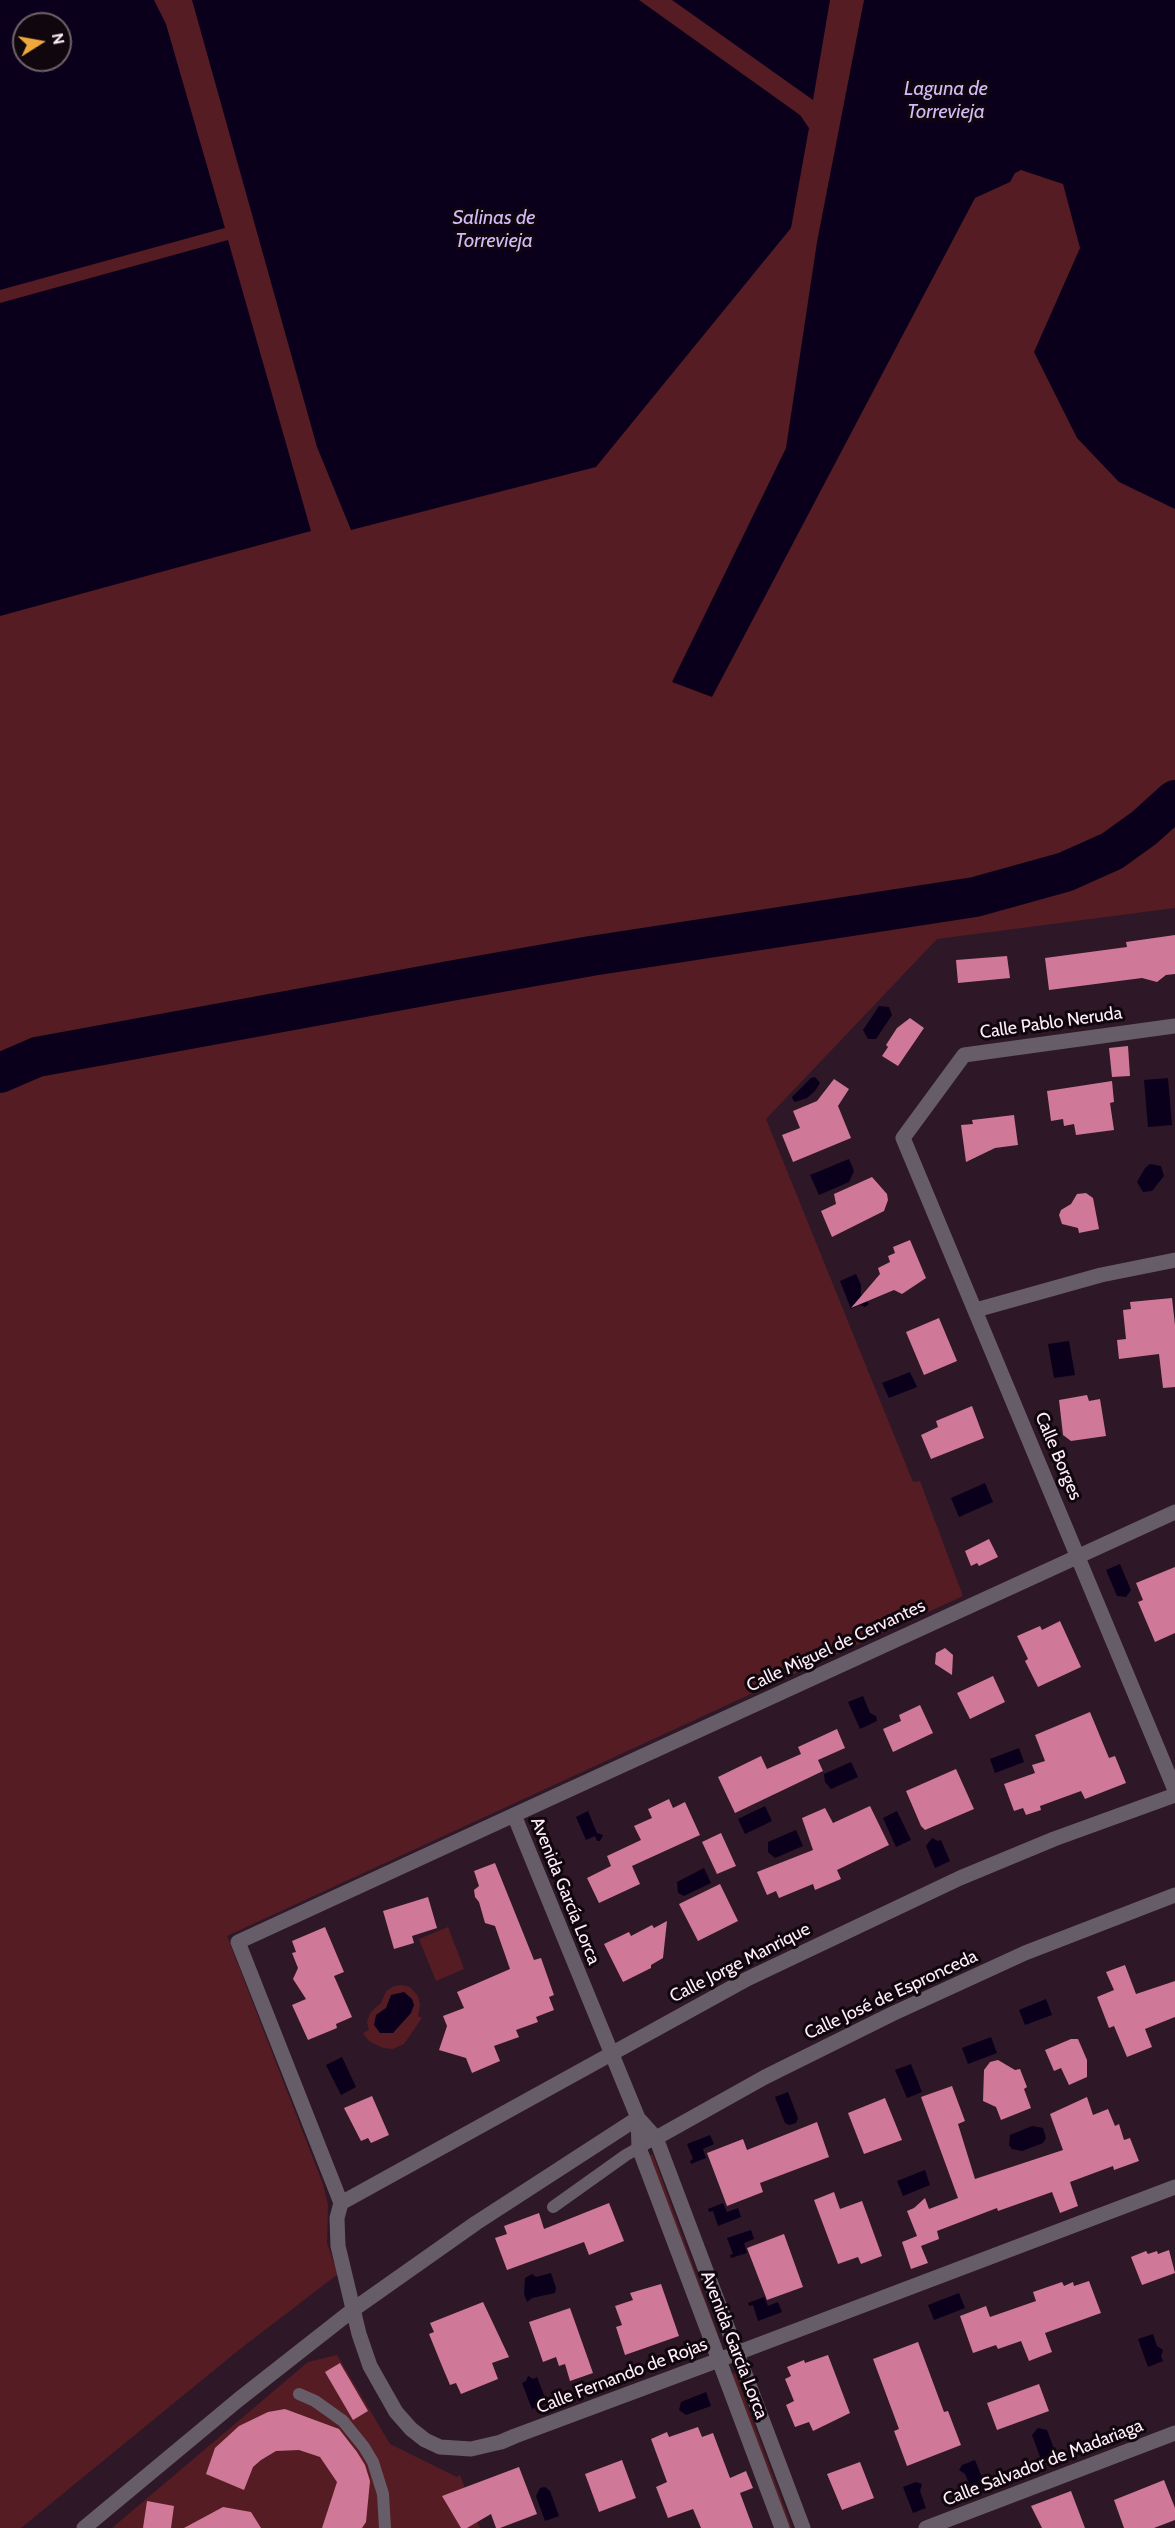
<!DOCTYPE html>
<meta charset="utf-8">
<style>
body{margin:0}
#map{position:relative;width:1175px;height:2528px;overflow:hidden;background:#2e1727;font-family:Cabin,sans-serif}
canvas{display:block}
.north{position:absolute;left:12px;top:12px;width:60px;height:60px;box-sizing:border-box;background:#10060d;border:2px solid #70636b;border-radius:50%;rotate:79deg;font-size:16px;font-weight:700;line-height:24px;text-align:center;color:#ffeef9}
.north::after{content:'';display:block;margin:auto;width:21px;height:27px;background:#eea73c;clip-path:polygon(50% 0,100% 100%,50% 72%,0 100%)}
</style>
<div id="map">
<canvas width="1175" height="2528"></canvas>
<div class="north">N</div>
</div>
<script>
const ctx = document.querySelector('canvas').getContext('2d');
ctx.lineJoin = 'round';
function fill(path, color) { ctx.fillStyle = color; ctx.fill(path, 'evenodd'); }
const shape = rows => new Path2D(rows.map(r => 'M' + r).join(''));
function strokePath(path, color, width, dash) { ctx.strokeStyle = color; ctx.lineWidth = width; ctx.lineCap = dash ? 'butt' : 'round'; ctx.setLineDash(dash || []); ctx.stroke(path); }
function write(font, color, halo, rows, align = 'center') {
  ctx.font = font + ' Cabin,sans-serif'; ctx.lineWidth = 6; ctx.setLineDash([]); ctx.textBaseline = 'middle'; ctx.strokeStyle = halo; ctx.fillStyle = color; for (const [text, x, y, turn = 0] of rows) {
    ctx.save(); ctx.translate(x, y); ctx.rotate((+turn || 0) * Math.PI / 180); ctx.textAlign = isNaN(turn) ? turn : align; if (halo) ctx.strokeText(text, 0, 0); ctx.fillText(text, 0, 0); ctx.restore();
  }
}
fill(shape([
 [0,0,1175,0,1175,908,937,939,766,1119,913,1482,920,1481,963,1596,227,1936,323,2184,328,2205,327,2243,338,2274,240,2349,21,2528,0,2528],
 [24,24,60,24,60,60,24,60],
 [448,1927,464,1969,436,1981,419,1939],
 [402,1985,410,1987,418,1996,420,2005,418,2016,422,2018,404,2044,393,2049,383,2048,369,2041,363,2033,369,2030,367,2022,370,2013,381,2003,386,1991,394,1986],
 [649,2155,653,2155,722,2346,721,2346],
 [337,2355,390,2444,457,2477,460,2475,480,2528,112,2528,308,2362],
 [735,2373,792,2528,789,2528,732,2374]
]), '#551d23');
fill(shape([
 [0,0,154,0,166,24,225,228,0,290],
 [24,24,60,24,60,60,24,60],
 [192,0,639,0,800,115,809,128,791,228,596,467,351,530,317,447],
 [672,0,830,0,813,100],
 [864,0,1175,0,1175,509,1119,482,1077,438,1034,352,1080,248,1063,184,1021,170,1015,173,1010,182,975,198,712,697,672,682,786,448,817,242],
 [228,240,311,531,0,616,0,303],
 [879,1006,889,1007,892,1015,876,1039,868,1039,863,1030],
 [815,1077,820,1083,815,1091,807,1098,795,1102,793,1100,792,1097,811,1078],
 [1168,1078,1172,1125,1148,1127,1144,1080],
 [849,1159,854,1171,849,1182,819,1195,810,1175],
 [1150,1164,1161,1166,1164,1176,1152,1191,1143,1192,1137,1182,1145,1168],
 [856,1274,861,1285,861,1294,869,1304,865,1307,860,1305,851,1309,840,1281],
 [1069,1341,1075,1375,1054,1378,1048,1344],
 [910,1372,917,1387,889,1398,882,1383],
 [985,1483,993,1502,959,1517,951,1498],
 [1120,1564,1131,1590,1126,1597,1117,1596,1106,1570],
 [863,1696,870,1713,876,1716,877,1721,860,1729,848,1702],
 [1019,1748,1024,1762,995,1773,990,1759],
 [851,1762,858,1777,831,1789,825,1782,824,1774],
 [765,1806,772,1821,745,1834,738,1819],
 [588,1811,597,1833,603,1835,600,1841,597,1841,595,1836,586,1840,576,1817],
 [897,1811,911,1840,896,1847,883,1818],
 [796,1830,803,1846,775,1858,768,1852,768,1842],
 [932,1838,938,1841,941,1840,950,1861,935,1868,926,1846],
 [704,1868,711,1883,684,1896,678,1893,677,1882],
 [404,1992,412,1999,414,2005,411,2013,393,2033,380,2033,374,2025,376,2015,386,2008,391,1995],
 [1046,1999,1052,2015,1025,2025,1019,2010],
 [991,2037,997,2053,968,2064,962,2048],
 [342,2057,356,2087,341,2095,326,2065],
 [911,2064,922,2092,907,2098,895,2070],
 [788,2092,798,2118,796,2123,789,2125,785,2123,775,2097],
 [1032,2126,1043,2128,1046,2138,1043,2143,1022,2151,1012,2149,1009,2145,1010,2135],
 [710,2135,714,2144,703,2149,706,2158,691,2164,690,2161,693,2159,687,2144],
 [925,2170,930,2185,903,2196,897,2181],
 [723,2203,727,2212,738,2208,741,2217,718,2226,713,2211,709,2212,708,2209],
 [751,2230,754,2239,744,2243,747,2253,731,2258,730,2255,733,2254,727,2238],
 [551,2273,556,2288,555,2293,532,2298,527,2302,524,2294,525,2278,532,2274,536,2277],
 [959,2293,965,2308,934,2320,928,2305],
 [764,2297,768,2306,778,2302,782,2312,758,2321,753,2305,749,2306,748,2303],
 [1153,2334,1157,2346,1163,2350,1161,2356,1163,2361,1148,2367,1138,2339],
 [528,2376,533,2379,537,2377,547,2403,532,2409,522,2383,526,2381],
 [706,2392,711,2406,686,2415,679,2410,681,2402],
 [1038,2428,1047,2430,1057,2457,1042,2462,1032,2435],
 [975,2460,985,2485,972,2490,965,2474,959,2470,962,2465],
 [916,2482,922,2484,920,2491,926,2508,913,2513,903,2487],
 [545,2487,550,2491,559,2516,545,2521,536,2496,540,2488]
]), '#0b001c');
strokePath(shape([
 [0,1073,37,1057,450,981,591,956,975,897,1065,872,1112,851,1144,828,1175,800]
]), '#0b001c', 40);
fill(shape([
 [1175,935,1175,974,1166,975,1157,982,1142,978,1049,990,1045,958,1127,947,1126,942],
 [1007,956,1010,978,958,983,956,960],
 [910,1018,924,1028,898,1066,882,1056,888,1047,886,1045,897,1028],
 [1128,1046,1130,1076,1112,1077,1109,1048],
 [834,1079,849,1089,838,1106,851,1138,793,1162,782,1135,800,1128,793,1111,817,1101],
 [1112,1081,1114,1102,1110,1103,1114,1130,1076,1135,1074,1124,1064,1126,1063,1119,1051,1121,1047,1091],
 [1014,1115,1018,1145,995,1148,966,1162,961,1125,973,1124,972,1120],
 [872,1177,887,1194,888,1200,884,1211,832,1237,821,1211,836,1204,834,1194],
 [1086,1193,1093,1198,1099,1229,1079,1233,1078,1228,1062,1224,1059,1215,1061,1210,1071,1204,1077,1194],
 [910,1240,926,1278,902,1294,894,1290,851,1308,880,1274,878,1268,890,1262,888,1256,895,1253,893,1247],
 [1172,1298,1175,1325,1175,1387,1163,1388,1159,1354,1119,1359,1117,1340,1126,1339,1123,1310,1131,1309,1130,1302],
 [939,1318,957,1361,924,1375,906,1332],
 [1087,1395,1089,1401,1100,1399,1106,1436,1071,1441,1063,1435,1059,1400],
 [972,1406,984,1438,931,1459,921,1435,938,1427,936,1421],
 [989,1539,998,1557,979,1566,977,1563,971,1566,965,1551],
 [1175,1567,1175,1633,1155,1642,1138,1602,1143,1600,1136,1583],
 [1060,1621,1081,1667,1038,1687,1025,1661,1028,1659,1017,1636,1040,1626,1042,1630],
 [945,1648,953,1655,952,1675,935,1664,936,1653],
 [993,1676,1005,1702,970,1719,957,1693],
 [920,1705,933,1733,893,1752,883,1729,901,1721,899,1715],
 [1090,1712,1109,1758,1115,1756,1126,1783,1085,1799,1081,1791,1040,1806,1041,1810,1026,1815,1023,1808,1014,1811,1004,1784,1035,1773,1032,1765,1045,1761,1035,1735],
 [837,1729,845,1748,818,1760,823,1771,735,1813,718,1777,761,1756,767,1769,801,1754,798,1747],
 [956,1769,974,1809,925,1830,921,1826,906,1791],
 [669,1799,673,1808,685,1802,700,1835,632,1866,640,1884,599,1903,587,1878,611,1866,607,1856,641,1840,634,1826,652,1818,648,1809],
 [870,1806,889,1845,837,1870,841,1879,815,1890,813,1884,779,1898,776,1891,767,1895,757,1872,813,1850,802,1818,825,1808,833,1823],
 [721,1833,736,1866,717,1874,702,1842],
 [495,1863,534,1960,541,1958,554,1995,549,1997,554,2010,536,2017,538,2022,516,2030,519,2037,494,2046,500,2061,472,2073,466,2058,439,2050,447,2026,443,2016,464,2008,457,1992,510,1969,495,1926,485,1923,479,1902,475,1897,474,1890,479,1886,474,1871],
 [720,1884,738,1921,698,1941,679,1904],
 [428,1897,437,1928,412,1936,414,1943,394,1949,383,1911],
 [667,1921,663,1958,651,1965,651,1968,623,1982,604,1944,629,1932,631,1936,652,1925,654,1928],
 [325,1927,344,1972,334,1976,352,2017,336,2024,337,2028,308,2040,292,2005,306,1999,293,1979,298,1968,292,1953,296,1952,292,1941],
 [1125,1965,1136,1994,1175,1981,1175,2017,1145,2029,1152,2047,1127,2057,1114,2026,1109,2028,1097,1997,1114,1990,1106,1972],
 [1071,2039,1078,2039,1087,2060,1087,2077,1069,2085,1061,2068,1054,2071,1045,2050],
 [998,2060,1015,2070,1020,2069,1027,2087,1024,2089,1031,2108,1001,2120,996,2107,983,2101,984,2070,990,2062],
 [952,2086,965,2121,958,2124,975,2179,1063,2150,1050,2114,1087,2097,1093,2115,1108,2109,1115,2126,1119,2124,1124,2140,1130,2138,1139,2161,1114,2170,1113,2166,1070,2182,1078,2206,1060,2213,1052,2192,998,2211,997,2208,937,2231,939,2239,921,2246,928,2263,911,2269,902,2242,917,2236,907,2211,914,2208,925,2198,929,2209,958,2198,921,2097],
 [372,2096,389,2135,371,2143,368,2138,361,2141,344,2108],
 [885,2098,902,2140,864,2154,848,2113],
 [817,2122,829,2157,760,2183,763,2192,727,2206,707,2153,743,2139,747,2150],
 [834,2192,840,2209,862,2201,882,2256,861,2264,858,2257,838,2264,814,2200],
 [609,2203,624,2241,589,2255,584,2242,507,2270,495,2238,507,2234,504,2226,539,2213,544,2229],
 [784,2234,803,2287,767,2300,747,2248],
 [1169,2250,1175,2273,1142,2285,1131,2257,1146,2251,1148,2254,1157,2251,1158,2254],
 [1089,2281,1101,2313,1045,2333,1052,2352,1029,2361,1021,2341,998,2349,996,2345,973,2353,960,2316,986,2306,990,2317,1036,2301,1033,2292,1062,2282,1064,2286,1073,2282,1074,2286],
 [661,2284,679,2336,625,2355,616,2327,622,2325,615,2306,633,2300,630,2293],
 [483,2302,509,2357,492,2363,498,2379,461,2394,456,2383,450,2385,442,2366,429,2334,434,2332,430,2323],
 [570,2308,593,2373,570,2381,565,2364,559,2366,556,2357,543,2362,529,2322],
 [918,2342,944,2412,948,2411,961,2445,907,2466,894,2431,899,2429,873,2359],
 [828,2355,850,2413,813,2431,809,2422,795,2427,786,2405,794,2401,785,2379,791,2376,787,2367,804,2360,805,2363],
 [340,2363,368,2411,353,2420,325,2372],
 [1039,2384,1049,2411,997,2430,987,2403],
 [285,2409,339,2429,357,2452,365,2465,370,2481,366,2522,362,2528,322,2528,337,2482,320,2457,299,2450,276,2451,261,2460,253,2467,244,2490,206,2474,215,2448,239,2426,268,2412],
 [698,2427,702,2437,713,2433,730,2478,746,2471,753,2488,740,2493,753,2528,701,2528,693,2509,668,2518,656,2487,667,2482,651,2439,667,2432,669,2437],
 [622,2460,636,2498,599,2512,585,2474],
 [860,2462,874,2498,842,2510,827,2474],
 [519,2467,537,2514,500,2528,496,2528,491,2514,467,2528,461,2528,442,2496],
 [1164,2480,1175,2508,1175,2520,1154,2528,1124,2528,1114,2500],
 [1071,2491,1085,2528,1042,2528,1031,2506],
 [147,2501,174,2506,171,2528,143,2528],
 [223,2507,251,2512,261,2528,184,2528]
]), '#d07897');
strokePath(shape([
 [553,2207,626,2155,656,2138],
 [299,2394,315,2401,343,2421,364,2447,373,2462,383,2494,385,2528]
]), '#665d68', 12);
strokePath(shape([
 [1175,1026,964,1055,903,1138,1175,1790],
 [976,1310,1101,1275,1175,1260],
 [514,1815,1175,1512],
 [656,2138,803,2528],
 [341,2203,747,1979,960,1878,1054,1839,1175,1795],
 [84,2528,238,2400,354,2309,476,2223,638,2118,656,2138,765,2077,892,2014,1025,1953,1175,1895],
 [782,2528,719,2360,639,2148,638,2118,514,1815,238,1942,341,2203,337,2218,338,2246,359,2334,370,2366,396,2412,411,2429,425,2440,440,2447,471,2449,501,2442,515,2436,719,2360,737,2353,1175,2187],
 [926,2528,1175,2433]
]), '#665d68', 15);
write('18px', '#ffeef9', '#10060d', [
 ["Calle Pablo Neruda",1051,1023,-8],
 ["Calle Borges",1058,1456,67],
 ["Calle Miguel de Cervantes",836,1646,-25],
 ["Avenida García Lorca",565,1891,68],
 ["Calle Jorge Manrique",740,1963,-27],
 ["Calle José de Espronceda",891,1995,-25],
 ["Avenida García Lorca",734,2345,69],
 ["Calle Fernando de Rojas",622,2376,-21],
 ["Calle Salvador de Madariaga",1043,2463,-21]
]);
write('italic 20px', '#d2bbf8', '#10060d', [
 ["Laguna de",946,89],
 ["Torrevieja",946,112],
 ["Salinas de",494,218],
 ["Torrevieja",494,241]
]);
</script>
